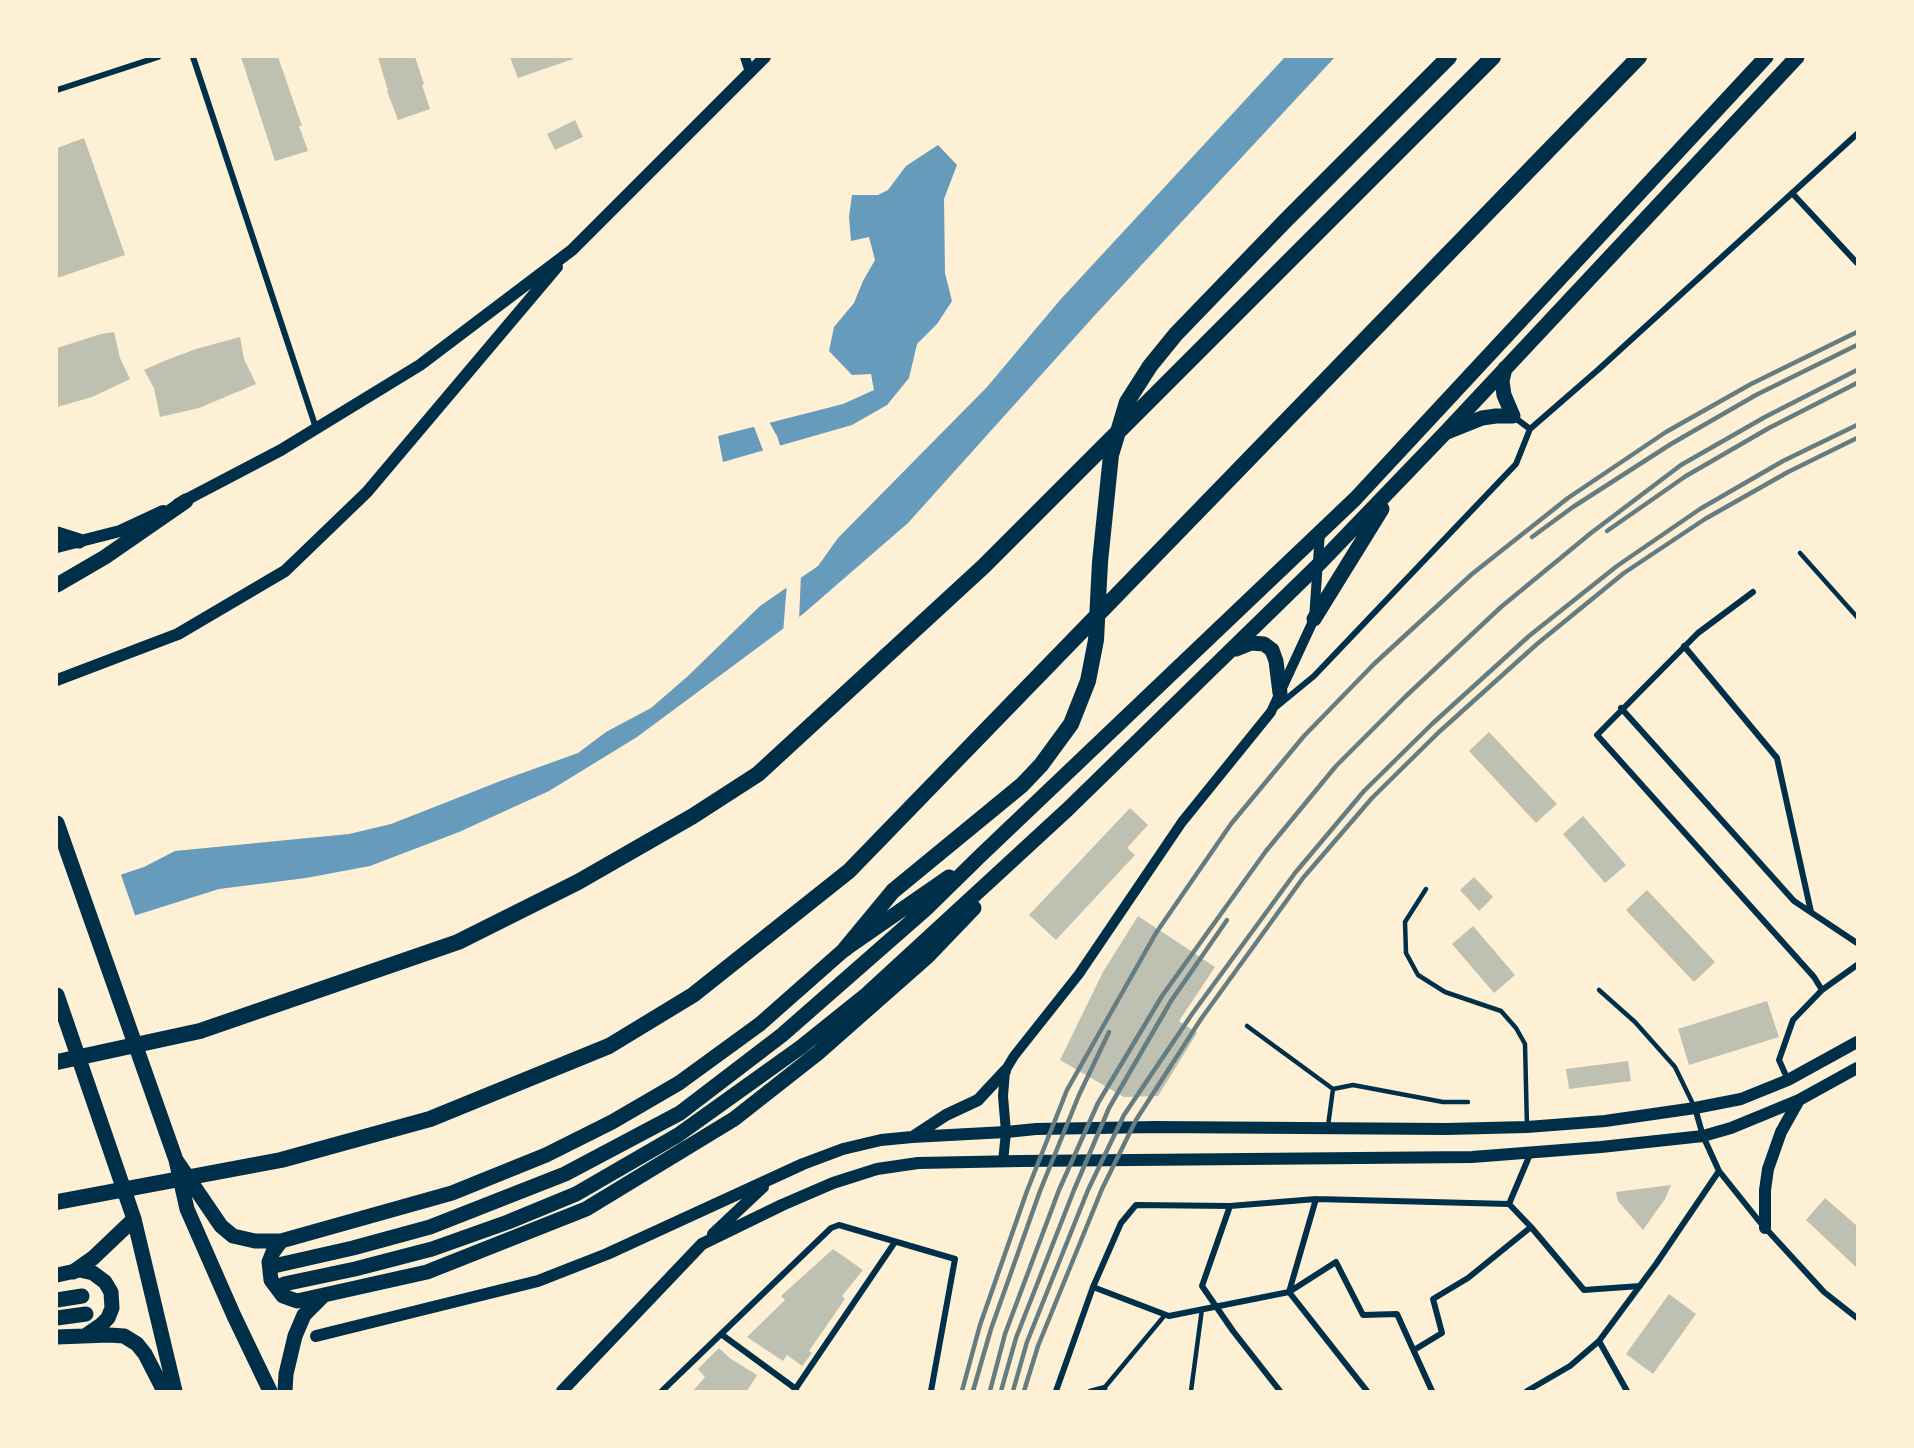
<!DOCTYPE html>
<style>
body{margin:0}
#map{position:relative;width:1914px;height:1448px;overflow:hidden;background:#fdf0d5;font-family:Commissioner,sans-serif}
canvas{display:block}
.frame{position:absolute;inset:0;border:58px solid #fdf0d5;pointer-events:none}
</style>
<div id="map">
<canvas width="1914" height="1448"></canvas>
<div class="frame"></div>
</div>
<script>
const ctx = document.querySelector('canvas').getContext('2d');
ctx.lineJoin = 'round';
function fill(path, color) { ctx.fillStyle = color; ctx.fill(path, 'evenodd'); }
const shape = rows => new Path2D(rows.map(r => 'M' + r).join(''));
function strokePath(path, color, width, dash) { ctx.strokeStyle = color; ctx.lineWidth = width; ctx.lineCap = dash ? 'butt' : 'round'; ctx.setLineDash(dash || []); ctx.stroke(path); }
fill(shape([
 [1285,57,1335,57,1095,315,908,523,803,614,637,737,549,791,459,832,370,866,306,878,219,889,57,940,57,896,144,867,175,851,349,834,391,824,503,780,578,753,606,732,651,708,688,676,760,606,818,566,838,538,987,387,1060,300],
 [938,145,957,165,944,199,945,273,952,301,937,324,917,344,909,378,887,405,852,425,723,462,718,436,843,404,874,390,871,374,852,375,829,351,834,327,854,303,863,281,875,260,869,237,851,241,849,217,852,195,878,195,888,190,906,166]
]), '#669bbc');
fill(shape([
 [768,420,777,436,781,448,764,453,753,424],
 [801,573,799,621,783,633,787,583],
 [120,872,136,918,57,943,57,893]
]), '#fdf0d5');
fill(shape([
 [241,57,278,57,302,126,299,126,308,151,275,161],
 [378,57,415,57,424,84,422,85,430,109,398,120,387,91,388,91],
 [510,57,573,57,573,59,518,78],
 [575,120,583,137,555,150,547,134],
 [84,138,125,255,57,278,57,148],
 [114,332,120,358,130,379,92,397,57,407,57,348,101,334],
 [240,337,244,359,256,384,199,408,160,417,154,388,144,370,164,361,196,349],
 [1489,732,1557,804,1536,823,1469,751],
 [1130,808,1148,825,1127,848,1135,855,1056,940,1029,915],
 [1583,816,1626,865,1605,883,1563,834],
 [1474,877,1493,897,1479,911,1460,890],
 [1647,890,1715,962,1694,982,1626,910],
 [1138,916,1215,967,1179,1021,1197,1033,1158,1096,1124,1097,1060,1060,1103,972],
 [1473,926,1515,975,1494,993,1452,944],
 [1767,1001,1779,1037,1689,1065,1678,1029],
 [1628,1061,1631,1081,1569,1089,1566,1069],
 [1671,1185,1665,1199,1643,1230,1618,1201,1616,1192],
 [1825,1198,1857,1226,1857,1268,1806,1220],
 [833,1249,863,1270,842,1296,845,1299,809,1351,812,1353,802,1366,787,1355,783,1361,747,1337,785,1300,781,1296],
 [1669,1294,1696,1314,1653,1374,1626,1354],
 [719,1348,731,1359,757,1375,747,1391,693,1391,705,1377,698,1369]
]), '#bec0b2');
strokePath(shape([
 [1800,553,1857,617],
 [1426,889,1405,922,1406,953,1418,975,1445,992,1501,1011,1516,1028,1525,1044,1527,1127],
 [1599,990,1635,1022,1675,1067,1694,1106],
 [1247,1026,1333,1089,1328,1126],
 [1333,1089,1353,1085,1443,1102,1468,1102],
 [1105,1387,1165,1315],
 [1090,1391,1105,1387,1105,1391],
 [1191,1391,1202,1309]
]), '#003049', 4.5);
strokePath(shape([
 [193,57,316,428],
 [57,90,158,57],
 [1792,193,1857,263],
 [1514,417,1530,429],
 [1753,592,1698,633,1597,735,1814,977,1822,990,1793,1020,1779,1060,1788,1080],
 [1684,646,1777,758,1811,912],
 [1275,708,1314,676,1516,464,1530,429,1599,369,1857,134],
 [1621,708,1794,901,1857,943],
 [1822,990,1857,965],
 [1695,1108,1703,1136,1719,1171,1759,1221,1824,1292,1857,1318],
 [1509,1204,1531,1152],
 [1230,1206,1202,1286,1233,1331,1280,1391],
 [1093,1287,1169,1316,1289,1292,1367,1391],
 [1289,1292,1336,1262,1363,1315,1397,1314,1432,1391],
 [1289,1292,1316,1199],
 [721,1334,796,1389],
 [1599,1341,1627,1391],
 [1414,1350,1442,1333,1433,1299,1468,1278,1531,1227],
 [662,1391,831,1228,839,1225,955,1259,931,1391],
 [794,1391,895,1242],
 [1056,1391,1093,1287,1121,1223,1136,1205,1230,1206,1316,1199,1509,1204,1531,1227,1584,1290,1640,1286],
 [1527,1391,1570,1366,1599,1341,1656,1264,1719,1171]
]), '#003049', 6);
strokePath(shape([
 [745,57,750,72],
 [1003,1162,1006,1132,1003,1096,1005,1071,1014,1056,1079,974,1182,822,1271,712,1314,619,1320,532]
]), '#003049', 10);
strokePath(shape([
 [178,504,281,450,420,365,572,250,765,57],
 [57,547,120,531,163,511],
 [57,680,178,634,285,571,367,492,557,267],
 [914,1136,946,1115,978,1100,1005,1071],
 [1765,1228,1765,1190,1768,1169,1781,1132,1799,1100],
 [713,1234,763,1187],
 [316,1336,538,1281,607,1254,803,1164,843,1149,881,1140,912,1137,1006,1132,1036,1129,1155,1127,1447,1129,1527,1127,1605,1121,1695,1108,1741,1099,1788,1080,1857,1042],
 [562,1391,702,1244,782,1205,833,1183,877,1169,918,1163,1021,1161,1472,1157,1601,1147,1703,1136,1731,1128,1799,1100,1857,1068]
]), '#003049', 12);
strokePath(shape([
 [1447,432,1482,418,1496,416,1513,416,1504,395,1502,381,1505,368],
 [57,534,79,541],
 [57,585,105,557,186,501],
 [1314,619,1382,509],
 [1236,649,1251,643,1264,644,1272,650,1276,661,1280,693],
 [57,823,176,1160,187,1209,234,1316,270,1391],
 [57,995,134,1219,175,1391],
 [176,1160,221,1226,233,1236,255,1241,281,1241,452,1193,546,1155,612,1122,679,1083,760,1024,845,949,949,877],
 [281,1241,273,1252,269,1262,271,1280,283,1296,297,1301,427,1272,586,1209,734,1119,818,1053,928,956,974,908],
 [278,1265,353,1248,430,1227,565,1174,680,1113,782,1035,928,907,979,857,1355,499,1766,57],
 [73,1272,93,1258,134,1219],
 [57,1275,80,1270,93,1273,105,1282,111,1292,112,1308,108,1318,101,1325,85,1336],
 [284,1284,355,1269,432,1249,508,1222,576,1194,678,1135,801,1047,867,994,1068,809,1319,564,1445,433,1797,57],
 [57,1300,82,1296],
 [57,1318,86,1314],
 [57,1337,109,1335,124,1336,137,1344,145,1354,164,1391],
 [285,1391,286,1374,295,1336,304,1315,324,1295]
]), '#003049', 15);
strokePath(shape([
 [845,949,893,891,1022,785,1041,765,1071,724,1088,681,1096,640,1100,562,1111,455,1127,402,1150,366,1176,334,1287,219,1449,57],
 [57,1062,200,1031,458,942,578,882,693,816,758,774,984,566,1493,57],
 [57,1202,281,1160,430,1119,609,1046,693,995,849,871,1639,57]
]), '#003049', 16);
strokePath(shape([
 [1607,531,1686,476,1769,428,1857,383],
 [1532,537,1573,507,1671,444,1756,395,1857,345],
 [962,1391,980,1325,1027,1191,1067,1090,1156,933,1231,824,1304,736,1374,664,1472,574,1568,498,1666,432,1751,384,1857,332],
 [973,1391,991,1329,1040,1191,1079,1095,1109,1032],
 [990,1391,1005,1334,1059,1190,1098,1103,1162,996,1266,851,1336,766,1405,697,1501,607,1591,533,1681,465,1765,417,1857,370],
 [1001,1391,1016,1338,1074,1190,1109,1108,1171,1001,1227,920],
 [1013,1391,1027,1342,1088,1190,1124,1115,1192,1014,1295,873,1364,791,1432,724,1529,636,1617,566,1700,509,1783,461,1857,425],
 [1024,1391,1038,1346,1102,1189,1136,1120,1201,1019,1303,878,1372,798,1439,732,1537,644,1624,573,1705,519,1788,472,1857,438]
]), '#657d81', 4.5);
</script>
